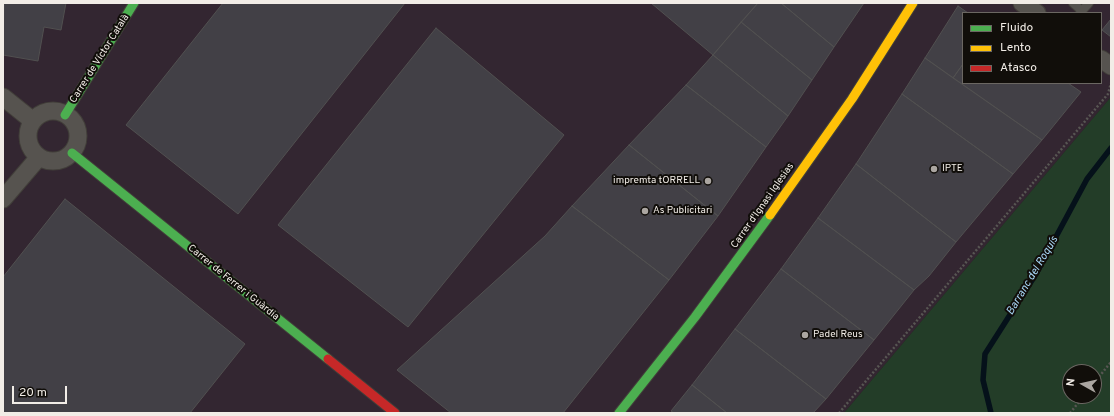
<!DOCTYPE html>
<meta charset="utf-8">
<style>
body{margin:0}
#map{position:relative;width:1114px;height:416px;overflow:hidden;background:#28231e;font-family:Overpass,sans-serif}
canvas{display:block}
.frame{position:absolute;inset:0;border:4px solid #f2ede7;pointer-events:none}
.legend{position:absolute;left:962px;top:12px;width:140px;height:72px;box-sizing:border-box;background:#110e0a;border:1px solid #6b6762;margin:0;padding:5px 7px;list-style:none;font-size:12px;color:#f2ede7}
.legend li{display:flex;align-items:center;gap:8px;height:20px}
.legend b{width:20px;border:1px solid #6b6762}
.north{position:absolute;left:1062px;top:364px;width:40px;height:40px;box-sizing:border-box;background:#110e0a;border:1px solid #6b6762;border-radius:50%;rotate:278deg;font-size:11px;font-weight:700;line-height:16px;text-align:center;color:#f2ede7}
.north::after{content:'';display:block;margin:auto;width:14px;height:18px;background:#aba6a1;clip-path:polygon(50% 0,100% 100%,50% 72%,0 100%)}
.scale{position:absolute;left:12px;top:386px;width:55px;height:18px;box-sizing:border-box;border:2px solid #f2ede7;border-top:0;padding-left:5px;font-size:12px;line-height:14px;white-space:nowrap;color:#f2ede7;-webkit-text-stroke:3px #110e0a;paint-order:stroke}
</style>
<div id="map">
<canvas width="1114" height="416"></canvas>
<div class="frame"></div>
<ul class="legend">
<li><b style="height:5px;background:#4caf50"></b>Fluido</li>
<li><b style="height:5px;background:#ffc107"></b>Lento</li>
<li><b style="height:5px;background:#c62828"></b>Atasco</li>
</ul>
<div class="north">N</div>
<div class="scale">20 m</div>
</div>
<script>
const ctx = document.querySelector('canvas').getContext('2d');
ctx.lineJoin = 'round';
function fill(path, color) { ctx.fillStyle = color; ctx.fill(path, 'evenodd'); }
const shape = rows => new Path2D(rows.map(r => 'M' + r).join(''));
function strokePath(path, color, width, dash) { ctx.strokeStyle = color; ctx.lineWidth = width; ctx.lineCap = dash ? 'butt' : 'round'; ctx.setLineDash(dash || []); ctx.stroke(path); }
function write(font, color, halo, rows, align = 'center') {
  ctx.font = font + ' Overpass,sans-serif'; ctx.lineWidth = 4; ctx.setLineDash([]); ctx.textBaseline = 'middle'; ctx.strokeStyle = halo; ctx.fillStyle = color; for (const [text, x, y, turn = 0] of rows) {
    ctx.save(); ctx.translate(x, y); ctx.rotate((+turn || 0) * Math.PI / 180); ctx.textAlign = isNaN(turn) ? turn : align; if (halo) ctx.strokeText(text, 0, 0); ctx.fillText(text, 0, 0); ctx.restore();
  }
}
fill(shape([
 [3,3,1111,3,1111,97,844,413,3,413],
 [963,13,1101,13,1101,83,963,83]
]), '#332631');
fill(shape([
 [1111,97,1111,411,1109,413,844,413],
 [1070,372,1094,372,1094,396,1070,396]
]), '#233d28');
strokePath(shape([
 [991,413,983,380,985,354,1036,274,1087,179,1111,148]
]), '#05111a', 5.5);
const building = shape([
 [4,3,66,3,61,30,44,27,38,61,3,55,4,3],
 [223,3,405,3,238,214,126,125,223,3],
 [651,3,758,3,713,55,651,3],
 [758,3,781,3,834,47,812,80,741,22,758,3],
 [781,3,864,3,834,47,781,3],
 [958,6,968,13,963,13,963,64,953,78,925,58,958,6],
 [1111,19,1111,37,1102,30,1111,19],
 [741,22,812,80,788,116,713,55,741,22],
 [436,28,564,135,408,327,278,225,436,28],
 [713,55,788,116,766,147,686,85,713,55],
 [925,58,1042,140,1013,174,902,94,925,58],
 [963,64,963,83,1068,83,1081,92,1042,140,953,78,963,64],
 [686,85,766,147,718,216,629,145,686,85],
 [902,94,1013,174,956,242,856,164,902,94],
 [629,145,718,216,669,280,572,206,629,145],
 [856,164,956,242,929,276,914,290,818,218,856,164],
 [65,199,245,344,190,413,3,413,3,277,65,199],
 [572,206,669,280,563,413,451,413,397,370,545,236,572,206],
 [818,218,914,290,874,340,781,269,818,218],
 [781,269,874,340,826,399,735,329,781,269],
 [735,329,826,399,813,413,727,413,692,385,735,329],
 [692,385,727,413,674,413,671,411,692,385]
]);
fill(building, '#424046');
strokePath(building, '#515050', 1);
const lane = shape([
 [1073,3,1082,11],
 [1080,13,1089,3]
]);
const street = shape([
 [1022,3,1037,13],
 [1101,59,1111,66],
 [3,97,33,121],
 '28 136a25 25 0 1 1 50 0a25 25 0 1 1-50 0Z',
 [3,199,39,157]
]);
const fast = shape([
 [65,115,134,3],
 [72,153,328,359],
 [619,413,695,317,770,215]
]);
const slow = shape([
 [770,215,852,99,913,3]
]);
const jam = shape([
 [328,359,395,413]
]);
strokePath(lane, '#413e39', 10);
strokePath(street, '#413e39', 19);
strokePath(fast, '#413e39', 11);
strokePath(slow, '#413e39', 11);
strokePath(jam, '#413e39', 11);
strokePath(shape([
 [1094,383,1111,362],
 [839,413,1108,94,1111,83],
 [1070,413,1084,396]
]), '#585653', 2.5, [2, 2]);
strokePath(lane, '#56534f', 8);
strokePath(street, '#56534f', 17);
strokePath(fast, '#4caf50', 9);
strokePath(slow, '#ffc107', 9);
strokePath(jam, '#c62828', 9);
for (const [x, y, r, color] of [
 [934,169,4,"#aba6a1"],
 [708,181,4,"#aba6a1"],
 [645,211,4,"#aba6a1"],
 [805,335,4,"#aba6a1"]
]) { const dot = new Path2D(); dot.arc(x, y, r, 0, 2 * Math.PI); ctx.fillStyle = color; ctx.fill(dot); strokePath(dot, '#110e0a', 1.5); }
write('10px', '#f2ede7', '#110e0a', [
 ["Carrer de Víctor Català",100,59,-58],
 ["Carrer d'Ignasi Iglesias",763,206,-55],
 ["Carrer de Ferrer i Guàrdia",233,283,39]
]);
write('10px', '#f2ede7', '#110e0a', [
 ["IPTE",942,169],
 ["impremta tORRELL",700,181,"right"],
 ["As Publicitari",653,211],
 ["Padel Reus",813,335]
], 'left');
write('italic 11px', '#a8d6f6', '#110e0a', [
 ["Barranc del Roquís",1033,276,-59]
]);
</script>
